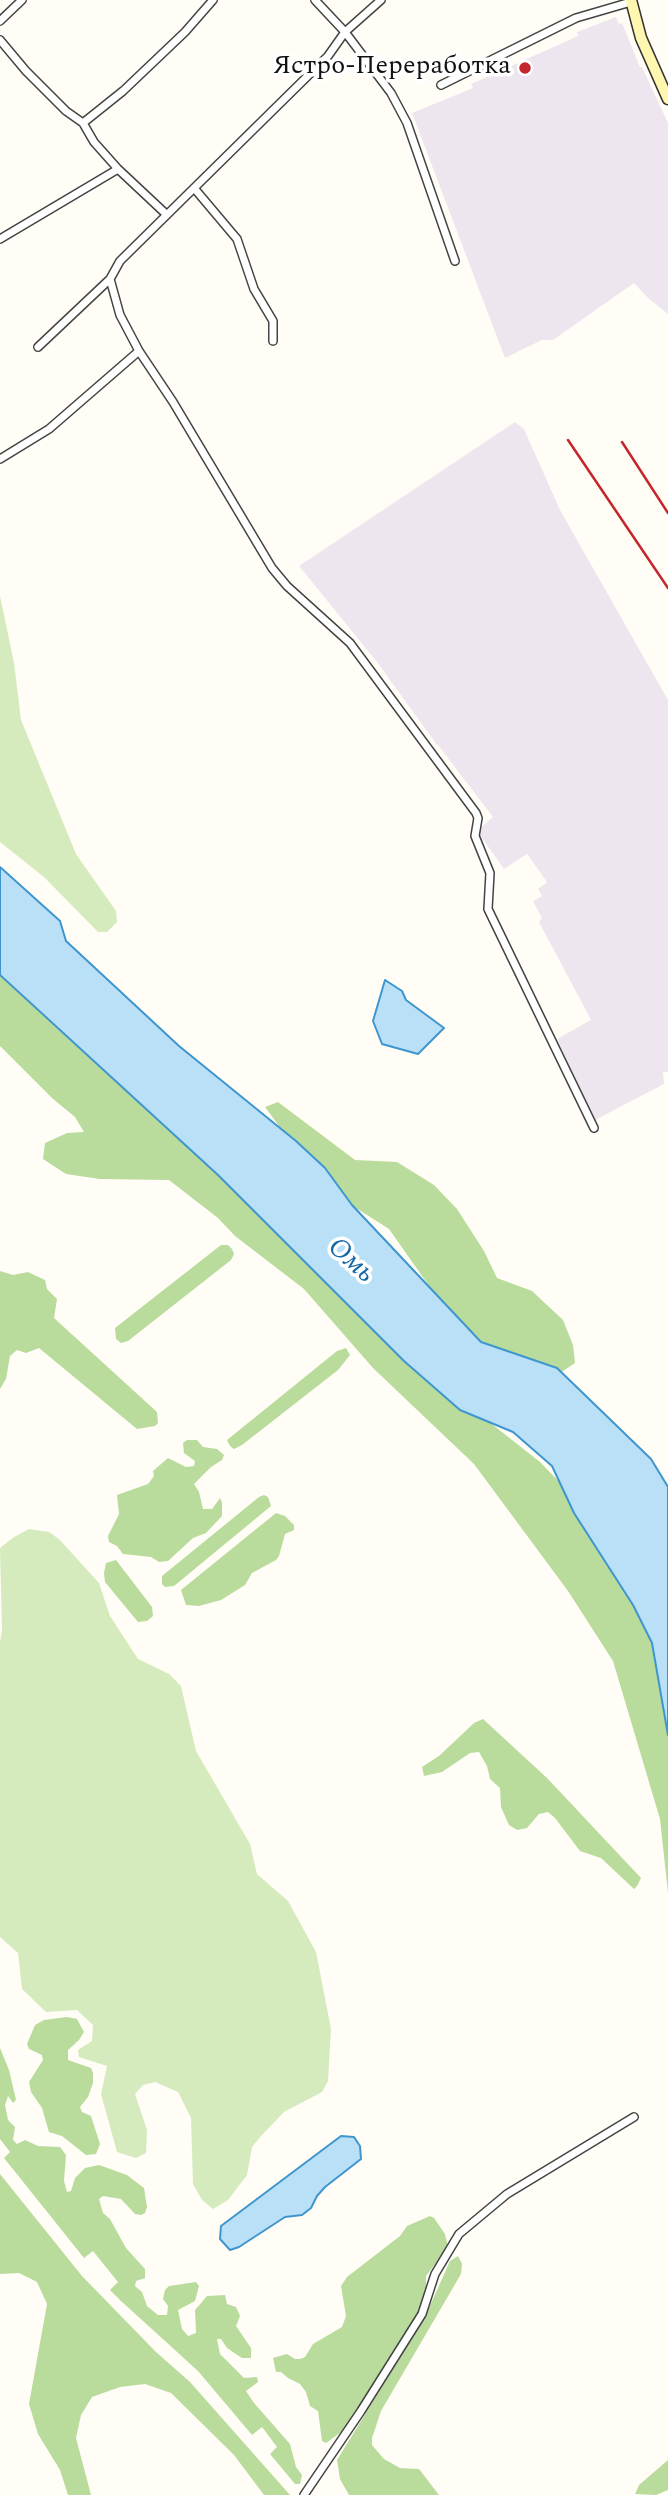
<!DOCTYPE html>
<meta charset="utf-8">
<style>
body{margin:0}
canvas{display:block;background:#fffdf5}
</style>
<canvas width="668" height="2495"></canvas>
<script>
const ctx = document.querySelector('canvas').getContext('2d');
ctx.lineJoin = 'round';
function fill(path, color) { ctx.fillStyle = color; ctx.fill(path, 'evenodd'); }
const shape = rows => new Path2D(rows.map(r => 'M' + r).join(''));
function strokePath(path, color, width, dash) { ctx.strokeStyle = color; ctx.lineWidth = width; ctx.lineCap = dash ? 'butt' : 'round'; ctx.setLineDash(dash || []); ctx.stroke(path); }
function write(font, color, halo, rows, align = 'center') {
  ctx.font = font + ' Spectral,serif'; ctx.lineWidth = 7; ctx.setLineDash([]); ctx.textBaseline = 'middle'; ctx.strokeStyle = halo; ctx.fillStyle = color; for (const [text, x, y, turn = 0] of rows) {
    ctx.save(); ctx.translate(x, y); ctx.rotate((+turn || 0) * Math.PI / 180); ctx.textAlign = isNaN(turn) ? turn : align; if (halo) ctx.strokeText(text, 0, 0); ctx.fillText(text, 0, 0); ctx.restore();
  }
}
fill(shape([
 [616,17,619,24,622,23,640,67,642,67,668,123,668,314,647,297,634,283,553,340,542,340,505,358,412,113,473,88,471,84,578,36,577,32],
 [515,422,524,429,560,510,668,700,668,1072,663,1072,664,1084,595,1120,557,1039,591,1020,539,922,542,918,533,901,542,896,538,889,547,882,527,854,504,869,477,831,493,817,438,745,437,745,377,662,299,566]
]), '#eee6ef');
fill(shape([
 [0,596,14,663,21,720,76,854,116,911,117,922,107,932,98,932,44,877,0,842],
 [29,1529,49,1532,60,1540,99,1583,110,1616,138,1659,169,1674,181,1686,196,1751,250,1844,257,1874,288,1901,316,1952,331,2029,328,2081,322,2092,284,2112,262,2135,252,2147,247,2175,228,2200,213,2209,202,2200,193,2184,191,2118,178,2092,155,2082,143,2085,135,2094,147,2130,146,2153,136,2158,117,2152,101,2094,107,2066,79,2057,78,2050,92,2041,93,2025,77,2010,46,2012,22,1989,18,1953,0,1937,0,1642,2,1630,0,1548,14,1537]
]), '#d5ebbd');
fill(shape([
 [0,970,446,1388,540,1462,575,1498,653,1633,668,1698,668,1893,660,1819,613,1661,568,1591,474,1464,373,1368,304,1289,235,1236,218,1218,169,1180,100,1179,66,1174,43,1159,45,1143,67,1133,84,1132,75,1117,52,1098,0,1046],
 [278,1102,355,1160,397,1162,434,1185,457,1209,484,1251,497,1278,532,1291,563,1320,573,1345,575,1363,557,1375,505,1359,453,1320,389,1229,337,1196,305,1161,265,1107],
 [221,1245,228,1245,232,1249,234,1254,231,1260,128,1341,121,1343,116,1339,115,1328],
 [0,1271,13,1275,28,1272,45,1280,47,1289,57,1299,54,1318,157,1412,158,1423,155,1426,137,1429,39,1348,26,1353,17,1350,10,1356,6,1379,0,1389],
 [346,1348,350,1355,338,1370,242,1445,234,1449,230,1446,227,1440,337,1351],
 [187,1440,197,1440,203,1447,217,1449,224,1455,222,1460,211,1467,194,1484,199,1492,203,1509,212,1509,220,1498,222,1502,222,1516,206,1533,193,1538,168,1561,159,1562,151,1557,123,1554,117,1546,109,1542,108,1536,119,1514,117,1495,148,1484,154,1476,153,1471,168,1458,186,1467,194,1466,195,1461,184,1453,183,1443],
 [264,1495,268,1497,271,1506,174,1586,165,1587,162,1584,162,1576,259,1497],
 [276,1513,285,1516,294,1525,294,1530,285,1534,279,1556,276,1560,252,1573,245,1585,221,1600,199,1606,186,1605,181,1590],
 [116,1560,152,1607,153,1616,147,1621,138,1622,105,1582,104,1573,106,1563],
 [483,1719,547,1778,641,1878,637,1886,634,1889,601,1858,580,1851,555,1818,548,1812,539,1814,527,1828,517,1830,509,1825,501,1807,500,1788,490,1779,487,1766,479,1752,470,1753,442,1772,424,1776,422,1767,439,1756,474,1723],
 [67,2017,77,2019,84,2032,79,2040,68,2050,68,2060,91,2068,93,2073,93,2083,88,2097,80,2107,82,2112,91,2116,100,2144,96,2154,86,2155,62,2136,49,2132,42,2108,31,2092,29,2082,43,2060,42,2055,29,2049,27,2044,35,2025,44,2020],
 [0,2048,9,2070,16,2100,13,2103,8,2096,5,2105,8,2120,15,2127,13,2140,17,2144,25,2140,38,2146,60,2147,66,2155,64,2181,67,2192,71,2191,75,2178,85,2168,99,2165,127,2175,144,2188,147,2207,145,2213,141,2215,135,2214,121,2199,103,2196,99,2199,103,2213,110,2219,126,2248,145,2269,145,2278,136,2281,135,2286,142,2292,147,2306,158,2315,167,2315,168,2306,163,2299,165,2290,169,2286,196,2282,199,2286,195,2301,178,2310,182,2329,188,2336,196,2333,195,2310,207,2296,225,2295,227,2304,236,2307,240,2316,236,2326,251,2348,251,2358,242,2358,227,2348,221,2339,217,2339,220,2354,244,2378,257,2377,258,2382,246,2391,254,2403,290,2444,296,2467,302,2475,300,2484,295,2484,270,2454,277,2447,262,2427,252,2435,198,2371,121,2301,110,2290,118,2282,93,2251,84,2258,4,2158,10,2152,0,2139],
 [0,2174,82,2276,156,2352,190,2382,290,2495,264,2495,234,2455,171,2393,145,2384,120,2387,92,2397,81,2415,76,2438,91,2495,68,2495,60,2470,38,2434,29,2404,47,2304,37,2282,19,2273,0,2274],
 [430,2216,434,2218,445,2234,448,2247,426,2276,426,2296,419,2313,350,2422,344,2430,326,2443,322,2441,318,2411,310,2406,306,2392,300,2384,288,2378,281,2372,276,2372,273,2358,287,2354,295,2359,300,2359,305,2357,313,2344,342,2327,346,2316,341,2286,347,2277,400,2236,407,2226],
 [458,2256,462,2264,461,2274,381,2411,372,2438,372,2445,384,2459,400,2468,419,2469,439,2495,349,2495,340,2479,337,2460,425,2317,450,2261],
 [668,2460,668,2490,656,2495,635,2494,639,2485]
]), '#b9dc9c');
const water = shape([
 [0,867,60,921,66,941,179,1046,296,1141,325,1168,352,1205,481,1342,557,1368,651,1459,668,1487,668,1735,652,1643,633,1605,574,1513,552,1466,513,1432,460,1410,404,1361,218,1175,0,975,0,867],
 [385,980,402,991,406,1000,444,1028,418,1054,382,1044,373,1021,385,980],
 [341,2136,354,2137,360,2146,361,2159,325,2187,317,2196,311,2208,302,2215,285,2217,239,2247,230,2250,220,2239,221,2226,341,2136]
]);
fill(water, '#b9e0f7');
strokePath(water, '#3f96cf', 2);
const minor = shape([
 [315,0,345,32,391,93,407,123,455,261],
 [0,21,22,0],
 [0,40,26,71,66,111,83,123,94,142,118,169,166,214],
 [441,85,576,18,631,2],
 [83,123,123,91,185,32,213,0],
 [194,188,237,239,254,289,273,321,273,341],
 [0,239,118,169],
 [110,279,120,315,139,351,173,402,272,568,287,586,350,643,476,813,478,818,475,836,490,873,488,909,594,1128],
 [38,347,110,279,120,261,328,56,345,32,381,0],
 [0,459,49,429,139,351],
 [304,2495,361,2411,422,2314,435,2274,459,2234,507,2194,634,2117]
]);
const secondary = shape([
 [631,0,641,38,668,99]
]);
strokePath(minor, '#444', 10);
strokePath(secondary, '#333', 13);
strokePath(minor, '#fff', 7);
strokePath(secondary, '#fff6b0', 10);
strokePath(shape([
 [568,440,668,588],
 [622,442,668,513]
]), '#c4262e', 2.5);
for (const [x, y, r, color] of [
 [525,68,7,"#c4262e"]
]) { const dot = new Path2D(); dot.arc(x, y, r, 0, 2 * Math.PI); ctx.fillStyle = color; ctx.fill(dot); strokePath(dot, '#fff', 2.5); }
write('26px', '#111', '#fff', [
 ["Ястро-Переработка",511,68]
], 'right');
write('italic 28px', '#1768a6', '#fff', [
 ["Омь",350,1262,42]
]);
</script>
